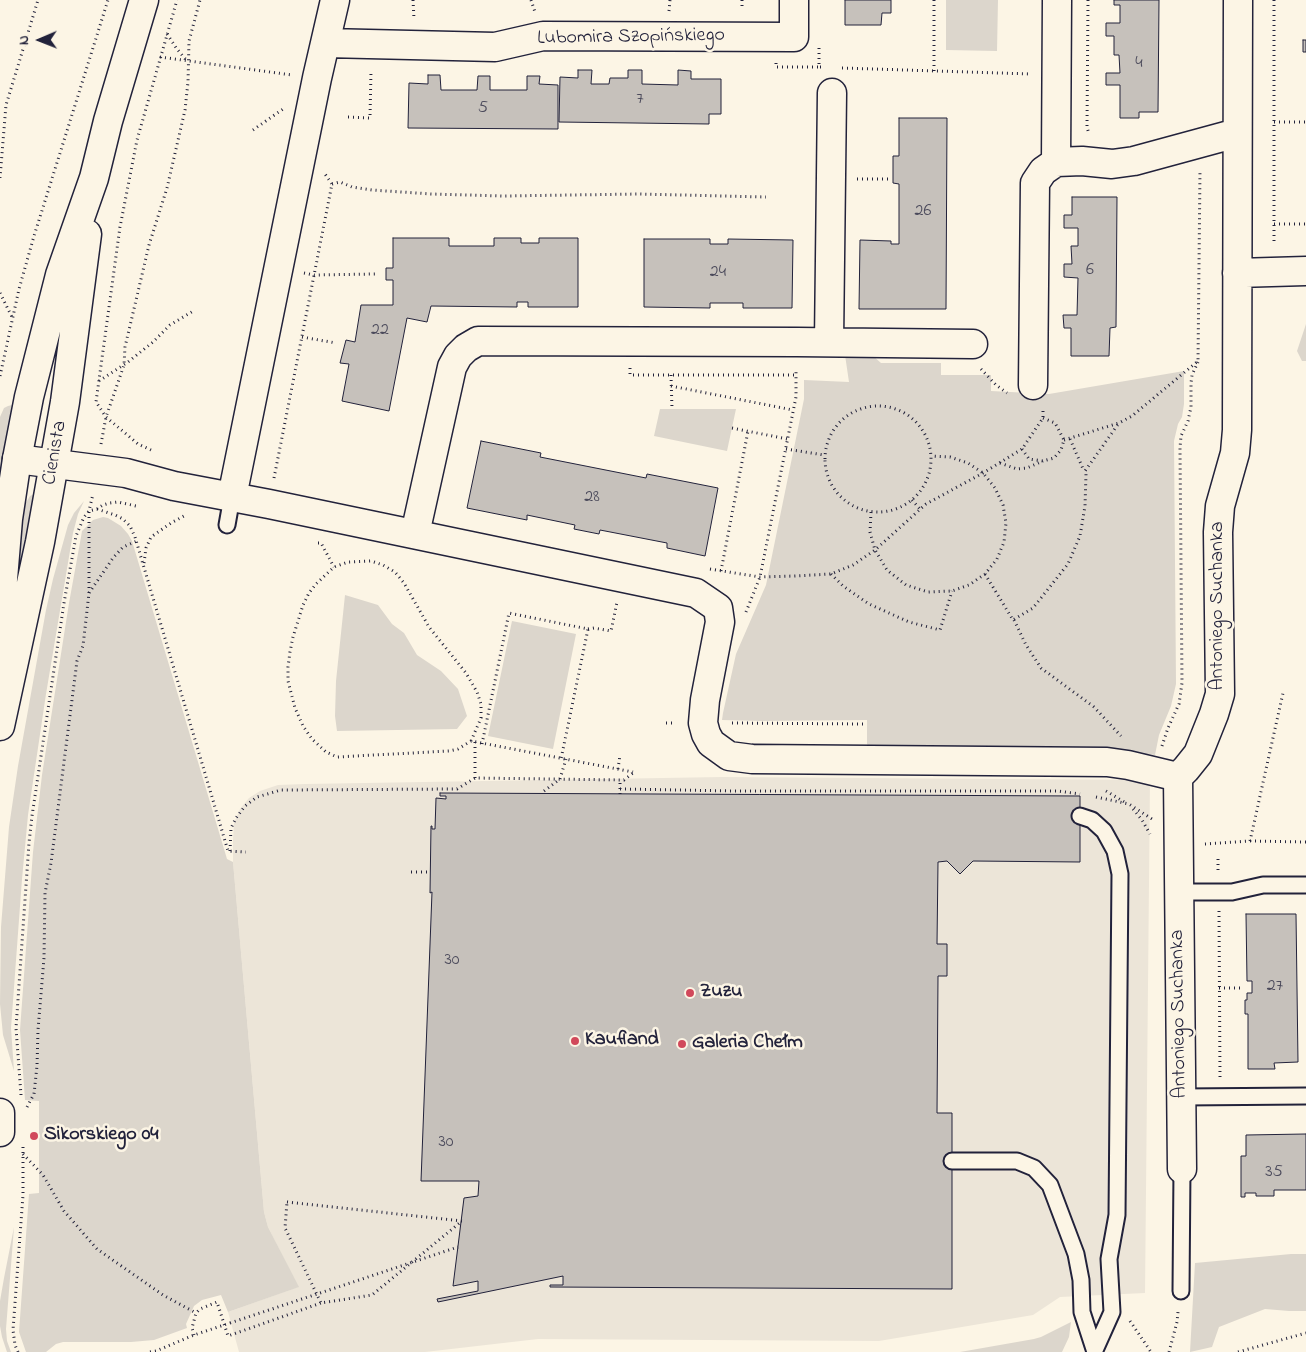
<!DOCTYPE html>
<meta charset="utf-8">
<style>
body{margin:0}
#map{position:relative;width:1306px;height:1352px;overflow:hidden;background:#fcf5e5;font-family:"Indie Flower",sans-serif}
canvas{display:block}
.north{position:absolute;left:15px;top:15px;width:50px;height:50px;-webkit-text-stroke:4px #fcf5e5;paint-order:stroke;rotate:269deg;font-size:14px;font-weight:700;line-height:20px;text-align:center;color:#22223b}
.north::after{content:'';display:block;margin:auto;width:18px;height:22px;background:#22223b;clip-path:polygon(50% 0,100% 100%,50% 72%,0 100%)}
</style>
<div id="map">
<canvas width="1306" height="1352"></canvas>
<div class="north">N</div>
</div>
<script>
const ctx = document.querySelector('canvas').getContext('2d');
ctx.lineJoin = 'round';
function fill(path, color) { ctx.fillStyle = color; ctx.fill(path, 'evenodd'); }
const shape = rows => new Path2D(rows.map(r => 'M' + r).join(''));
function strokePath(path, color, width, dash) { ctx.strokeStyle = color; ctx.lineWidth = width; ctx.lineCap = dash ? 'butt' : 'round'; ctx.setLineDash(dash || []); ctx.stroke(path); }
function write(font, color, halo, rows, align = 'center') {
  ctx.font = font + ' "Indie Flower",sans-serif'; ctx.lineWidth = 5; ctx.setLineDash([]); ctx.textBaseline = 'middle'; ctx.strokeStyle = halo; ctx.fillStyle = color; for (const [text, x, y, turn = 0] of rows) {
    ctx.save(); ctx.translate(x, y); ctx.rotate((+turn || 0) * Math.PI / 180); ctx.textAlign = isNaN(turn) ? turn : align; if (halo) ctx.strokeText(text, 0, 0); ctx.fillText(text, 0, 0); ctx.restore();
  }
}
fill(shape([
 [722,777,1150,780,1145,1293,1060,1297,1033,1315,879,1341,538,1339,425,1352,239,1352,228,1312,298,1287,268,1227,264,1212,233,862,233,840,234,823,240,809,249,798,260,791,278,785,305,784]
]), '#ece5d8');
fill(shape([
 [946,0,998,0,997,51,946,50],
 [1306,324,1306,361,1302,361,1297,351],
 [845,355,872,355,881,363,941,363,941,375,991,375,991,391,1049,394,1184,371,1184,404,1182,417,1178,424,1174,441,1176,684,1171,706,1159,735,1155,755,1112,750,1058,747,869,747,867,744,867,720,762,721,722,720,723,713,736,654,766,585,804,399,804,380,849,382],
 [12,405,5,448,0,486,0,417,4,408,8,406],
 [660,409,736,409,727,451,654,436],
 [34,494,36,496,18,588,11,590,21,511,30,496],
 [84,501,78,514,73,533,46,694,28,815,22,879,11,1028,14,1071,3,1035,0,1004,1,927,9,827,18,766,46,610,53,579,68,525,74,513],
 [103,517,108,518,121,526,128,534,132,541,227,859,233,862,264,1212,268,1227,299,1287,228,1312,221,1295,202,1300,194,1306,186,1324,187,1328,154,1340,131,1342,63,1342,56,1344,46,1352,26,1352,19,1332,29,1194,39,1193,39,1101,25,1100,20,1030,33,852,42,775,69,603,81,537,82,531,93,520],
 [345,595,378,605,392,624,404,633,417,655,441,671,458,689,467,716,457,729,337,731,335,716,336,681],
 [512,621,576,634,553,749,488,736],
 [14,1227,6,1329,7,1341,11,1352,7,1352,2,1337,0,1326,0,1301,4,1278],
 [1291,1254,1306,1254,1306,1311,1289,1311,1265,1309,1219,1327,1212,1347,1190,1352,1195,1263],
 [1071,1322,1069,1337,1062,1352,960,1352,1034,1339,1041,1337]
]), '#dcd6cc');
const building = shape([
 [845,0,891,0,891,13,882,13,881,25,845,25,845,0],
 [1114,0,1159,0,1158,112,1139,112,1139,118,1120,118,1120,85,1106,85,1106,73,1120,73,1119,55,1114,55,1114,36,1106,36,1106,23,1120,23,1120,5,1114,5,1114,0],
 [1303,40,1306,40,1306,52,1303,52,1303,40],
 [578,70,592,70,591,84,609,84,610,78,628,78,628,70,642,70,642,84,678,85,678,70,691,71,691,79,721,79,721,114,709,114,709,124,559,122,560,77,578,78,578,70],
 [428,75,440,75,441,90,477,90,478,76,490,76,490,90,527,90,527,76,540,76,539,84,558,85,558,129,408,128,409,83,428,84,428,75],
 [899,118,947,118,946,309,859,309,860,240,891,241,891,244,899,244,899,184,893,183,893,156,899,156,899,118],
 [1072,197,1117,197,1116,327,1110,328,1109,356,1071,356,1071,328,1064,328,1063,315,1077,315,1078,278,1064,277,1064,264,1072,264,1071,246,1078,246,1078,228,1064,228,1064,215,1072,215,1072,197],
 [393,238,449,238,449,246,494,246,494,238,521,238,521,243,539,243,539,238,578,238,578,307,528,307,528,302,517,302,517,307,431,306,427,322,407,318,389,411,342,401,349,364,340,363,346,340,355,342,361,305,393,305,393,280,386,280,386,268,393,268,393,238],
 [644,239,710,239,710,244,728,244,728,239,793,240,792,308,743,308,743,303,710,303,710,308,644,307,644,239],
 [481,441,541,453,540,457,646,478,647,474,718,488,705,556,667,548,667,543,600,530,599,534,574,529,575,525,527,515,527,520,467,508,481,441],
 [440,793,1080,796,1080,862,973,861,960,874,947,861,938,862,937,944,947,944,947,976,938,976,937,1113,952,1113,952,1289,550,1287,550,1285,563,1285,563,1276,438,1302,437,1299,478,1291,478,1281,453,1286,464,1198,478,1196,479,1181,421,1181,432,892,430,893,431,826,432,826,432,829,435,829,436,798,446,799,446,796,440,796,440,793],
 [1246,914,1296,914,1298,1062,1274,1063,1275,1069,1248,1069,1248,1014,1245,1014,1245,1000,1247,1000,1247,993,1252,993,1252,981,1247,981,1246,914],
 [1306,1134,1306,1190,1274,1190,1274,1196,1256,1196,1256,1193,1245,1193,1245,1197,1241,1197,1241,1156,1246,1156,1246,1135,1306,1134]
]);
fill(building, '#c6c1bb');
strokePath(building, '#22223b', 1);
const service = shape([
 [227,525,232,497],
 [1080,816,1092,820,1104,831,1115,851,1120,874,1117,1215,1109,1259,1112,1312,1095,1350],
 [1178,892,1232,892,1263,885,1306,885],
 [1182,1097,1306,1096],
 [952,1161,1017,1161,1034,1168,1050,1185,1076,1254,1081,1280,1082,1312,1095,1352],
 [1181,1291,1182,1169]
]);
const minor = shape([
 [326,43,495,47,543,36,794,37,794,0],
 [1056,162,1057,0],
 [1237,273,1306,271],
 [829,342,832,93],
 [1033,385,1035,183,1043,171,1056,162,1082,161,1112,164,1134,161,1237,133],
 [17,459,126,473,174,486,269,504,696,593,718,608,720,622,705,700,703,723,706,734,711,743,729,756,752,759,1107,762,1128,765,1178,777],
 [232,497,317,78,335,0],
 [415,534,452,367,458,356,466,348,478,341,797,342,973,344],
 [1182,1169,1178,777,1186,769,1198,754,1214,714,1220,694,1218,532,1220,506,1235,453,1237,430,1238,0]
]);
const tertiary = shape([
 [0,684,3,579,8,519,17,459,29,397,60,275,94,178,108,121,144,0],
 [0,726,40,542,65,402,87,234],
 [0,1113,0,1132]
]);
strokePath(service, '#22223b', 19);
strokePath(minor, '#22223b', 31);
strokePath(tertiary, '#22223b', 31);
strokePath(shape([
 [413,0,414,19],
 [531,0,535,12],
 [742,0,742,9],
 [934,0,934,71],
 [1088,0,1087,127,1089,134],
 [1274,0,1274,244],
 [669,11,670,0],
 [167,34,177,49,187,61],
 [819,48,819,67,821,67],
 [160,57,292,75],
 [776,63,776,67,819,67,819,69],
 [842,68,1031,74],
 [348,117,370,118,371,70],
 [1274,122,1306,122],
 [253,130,283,109],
 [0,178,6,105,38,0],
 [857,179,889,179],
 [332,184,340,182,352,187,372,190,431,194,504,196,639,194,766,197],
 [1274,224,1306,224],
 [304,273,314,275,376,274],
 [0,293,12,317],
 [302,337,336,343],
 [630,368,630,375,796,375],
 [981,369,996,385,1007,393],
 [671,375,672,409],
 [0,376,19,289,34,236,108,0],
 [99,381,128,362,153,342,170,325,195,310],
 [671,386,793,410],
 '825 459a53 53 0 1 1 106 0a53 53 0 1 1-106 0Z',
 [732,428,787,439],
 [1070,439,1084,471],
 [1064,440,1119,423,1132,416,1198,361,1200,170],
 [101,444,106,417,124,365,125,347,149,245,167,188,185,110,188,82,189,41,200,0],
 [786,449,824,455],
 [1022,449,1029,459,1043,461,1054,458,1061,450,1064,440,1055,423,1043,418],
 [151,450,138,444,106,417,96,402,120,227,137,140,177,0],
 [1000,463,1017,469,1027,468,1043,461],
 [274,478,332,184,325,174],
 [912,500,920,509],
 [97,509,115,515,123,519,130,526,135,537,228,851,246,852],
 [871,512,870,532,875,550,887,570,906,585,928,592,952,591,969,585,985,574,997,559,1004,542,1006,523,1003,505,995,488,983,473,968,463,950,457,931,456],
 [318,543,321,543,334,567],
 [144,563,146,548,151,537,171,523,184,516],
 [710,569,760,577,794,576,831,574,853,565,875,550,926,504,983,473,1022,449,1043,418,1043,410],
 [721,571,748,431],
 [831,574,843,586,869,604,909,622,940,630,952,591],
 [985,574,1013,620,1033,608,1068,564,1080,536,1085,506,1086,474,1085,471,1119,423],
 [89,593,89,511,97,509,103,505,110,503,118,502,136,506],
 [746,612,760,577,796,397,796,369],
 [1014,620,1026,645,1041,668,1094,707,1121,736],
 [588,629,594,628,611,631,617,602],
 [666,723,676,723],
 [732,723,864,724],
 [471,741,481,718,481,704,477,692,466,673,429,627,404,583,395,572,383,565,371,561,348,562,334,567,316,584,309,593,303,605,293,637,290,652,288,667,288,681,295,708,303,726,312,739,326,752,337,757,449,751,458,749,471,741,633,772],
 [482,744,509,613,588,629,561,759],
 [1162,746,1168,728,1179,704,1182,683,1180,448,1181,436,1188,421,1191,407,1191,383,1192,375,1198,362],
 [618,769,620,755],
 [475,778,475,742],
 [620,789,736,791,1058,791,1080,794],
 [544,791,560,779,566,759],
 [1106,791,1126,803],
 [620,794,620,780],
 [1096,797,1129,804,1152,819],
 [1133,809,1142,820,1150,834],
 [1250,841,1306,842],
 [1205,844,1250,841,1283,693],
 [230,851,231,828,236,818,245,806,257,797,281,790,457,789,475,778,624,780,633,773],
 [1218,859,1218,872],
 [411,872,431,872],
 [1219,911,1220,1077],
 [1219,988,1241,988],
 [21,1095,16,1028,29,843,32,816,64,603,76,536,84,517,89,511,93,494],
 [27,1107,34,1094,37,1066,38,1030,44,958,45,893,51,863,77,661,83,646,89,593,113,558,123,547,137,541],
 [23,1154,43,1175,64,1211,97,1249,163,1295,196,1313],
 [287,1202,462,1221,372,1295,321,1303,285,1228,287,1202],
 [1130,1321,1151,1352],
 [194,1335,192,1328,196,1313,200,1309,217,1302,228,1336,321,1303],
 [18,1352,15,1345,13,1330,23,1195,23,1146],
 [150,1352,156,1351,194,1335,230,1323],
 [1169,1352,1177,1322,1178,1312],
 [1238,1352,1306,1333]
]), '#22223b', 3, [1, 4]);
strokePath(service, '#fcf5e5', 15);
strokePath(minor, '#fcf5e5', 28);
strokePath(tertiary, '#fcf5e5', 28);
strokePath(shape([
 [230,1323,458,1247]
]), '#22223b', 3, [1, 4]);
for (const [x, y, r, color] of [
 [690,993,5,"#d1495b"],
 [575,1041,5,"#d1495b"],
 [682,1044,5,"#d1495b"],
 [34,1136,5,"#d1495b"]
]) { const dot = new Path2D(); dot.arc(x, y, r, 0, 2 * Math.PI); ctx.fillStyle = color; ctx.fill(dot); strokePath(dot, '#fcf5e5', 2); }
write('18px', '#4b4a5b', null, [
 ["4",1139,64],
 ["7",640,100],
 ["5",483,109],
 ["26",923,212],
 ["6",1090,271],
 ["24",718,273],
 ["22",380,331],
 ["28",592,498],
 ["30",452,961],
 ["27",1275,987],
 ["30",446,1143],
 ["35",1274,1173]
]);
write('20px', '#22223b', '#fcf5e5', [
 ["Lubomira Szopińskiego",631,38,-1],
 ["Cienista",56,453,-80],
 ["Antoniego Suchanka",1219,606,-90],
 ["Antoniego Suchanka",1180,1014,-91]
]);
write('bold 20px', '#22223b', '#fcf5e5', [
 ["Zuzu",700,993],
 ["Kaufland",585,1041],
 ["Galeria Chełm",692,1044],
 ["Sikorskiego 04",44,1136]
], 'left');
</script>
